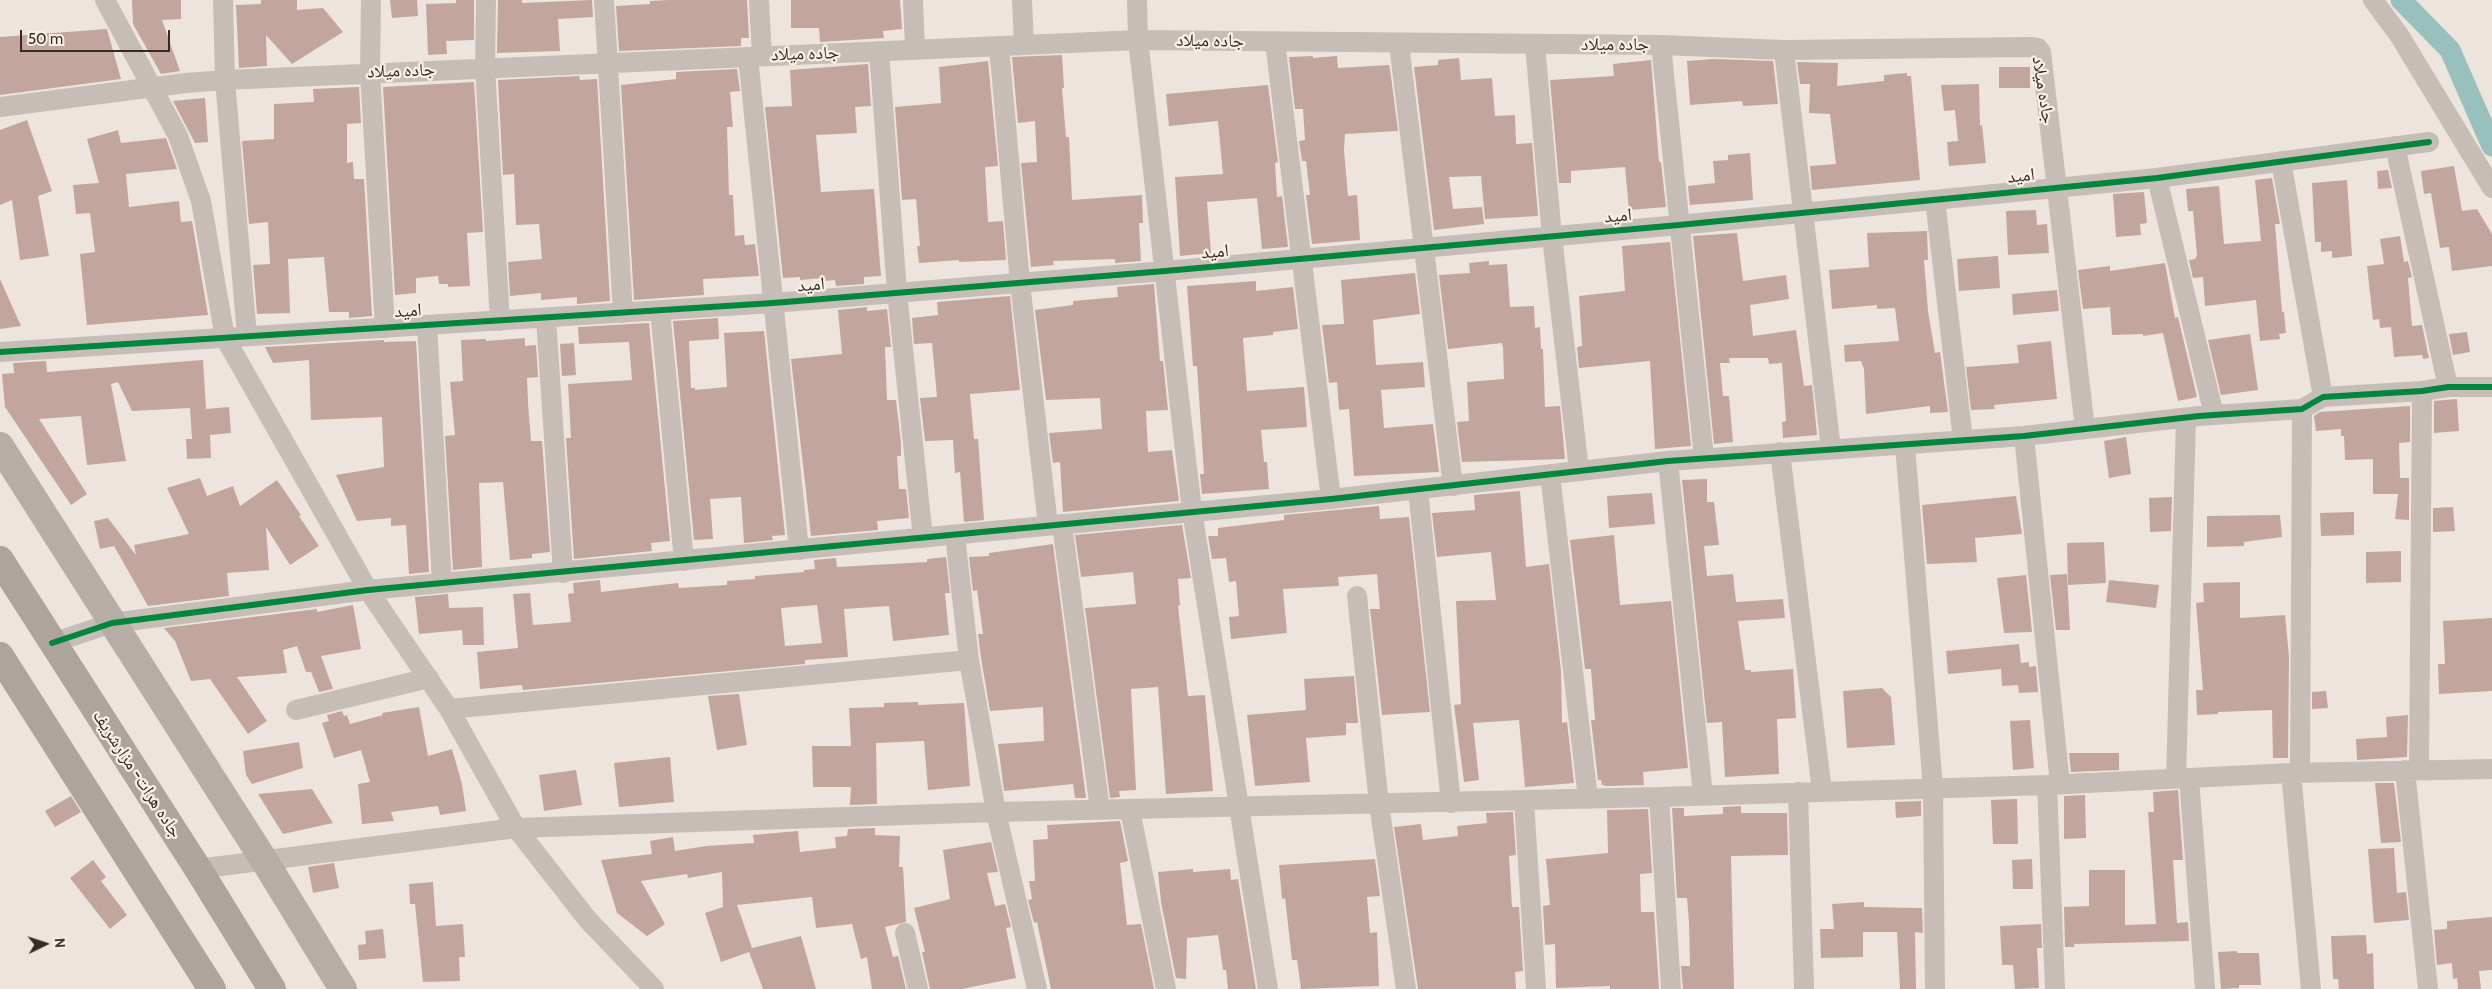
<!DOCTYPE html>
<meta charset="utf-8">
<style>
body{margin:0}
#map{position:relative;width:2492px;height:989px;overflow:hidden;background:#ede5dd;font-family:Cabin,sans-serif}
canvas{display:block}
.north{position:absolute;left:20px;top:919px;width:50px;height:50px;-webkit-text-stroke:4px #faefe4;paint-order:stroke;rotate:86deg;font-size:14px;font-weight:700;line-height:20px;text-align:center;color:#362a25}
.north::after{content:'';display:block;margin:auto;width:18px;height:22px;background:#362a25;clip-path:polygon(50% 0,100% 100%,50% 72%,0 100%)}
.scale{position:absolute;left:20px;top:30px;width:150px;height:22px;box-sizing:border-box;border:2px solid #362a25;border-top:0;padding-left:6px;font-size:15px;line-height:18px;white-space:nowrap;color:#362a25;-webkit-text-stroke:4px #faefe4;paint-order:stroke}
</style>
<div id="map">
<canvas width="2492" height="989"></canvas>
<div class="north">N</div>
<div class="scale">50 m</div>
</div>
<script>
const ctx = document.querySelector('canvas').getContext('2d');
ctx.lineJoin = 'round';
const shape = rows => new Path2D(rows.map(r => 'M' + r).join(''));
function strokePath(path, color, width, dash) { ctx.strokeStyle = color; ctx.lineWidth = width; ctx.lineCap = dash ? 'butt' : 'round'; ctx.setLineDash(dash || []); ctx.stroke(path); }
function fill(path, color) { ctx.fillStyle = color; ctx.fill(path, 'evenodd'); }
function write(font, color, halo, rows, align = 'center') {
  ctx.font = font + ' Cabin,"Noto Naskh Arabic",sans-serif'; ctx.lineWidth = 4.5; ctx.setLineDash([]); ctx.textBaseline = 'middle'; ctx.strokeStyle = halo; ctx.fillStyle = color; for (const [text, x, y, turn = 0] of rows) {
    ctx.save(); ctx.translate(x, y); ctx.rotate((+turn || 0) * Math.PI / 180); ctx.textAlign = isNaN(turn) ? turn : align; if (halo) ctx.strokeText(text, 0, 0); ctx.fillText(text, 0, 0); ctx.restore();
  }
}
strokePath(shape([
 [2401,0,2450,50,2492,146]
]), '#98c1be', 21);
fill(shape([
 [132,0,181,0,181,19,162,20,180,71,161,74,133,24],
 [261,0,297,0,297,10,323,8,343,32,292,64,266,35,267,66,239,68,236,5,261,4],
 [390,0,417,0,418,16,392,18],
 [456,0,474,0,474,40,446,41,447,54,428,55,426,4,456,3],
 [498,0,522,0,522,3,592,0,593,17,558,19,560,51,497,53],
 [669,0,747,0,749,38,741,38,741,46,619,51,616,6,650,4,650,1],
 [791,0,900,0,902,29,883,31,884,38,820,42,819,28,791,28],
 [107,29,121,79,0,95,0,37],
 [1062,55,1064,88,1062,88,1066,137,1069,137,1072,200,1142,195,1143,223,1139,223,1141,261,1115,263,1115,259,1053,261,1054,265,1031,267,1021,163,1037,162,1035,121,1018,123,1012,57],
 [1313,56,1313,58,1337,56,1338,68,1389,65,1390,69,1398,131,1345,134,1344,150,1348,196,1357,195,1360,240,1312,244,1306,195,1310,195,1306,161,1302,161,1299,141,1305,140,1303,109,1295,109,1289,57],
 [1459,58,1461,80,1492,78,1495,116,1515,115,1516,144,1532,143,1538,216,1485,219,1481,176,1449,177,1453,209,1482,207,1484,224,1434,230,1414,67,1438,65,1438,60],
 [1714,59,1773,61,1778,104,1743,106,1742,101,1690,105,1687,61],
 [1651,60,1659,162,1661,162,1666,207,1629,210,1625,167,1571,171,1571,183,1559,183,1550,80,1614,76,1613,64],
 [988,61,998,166,985,167,988,222,1003,221,1006,260,959,262,959,260,919,263,917,246,920,246,916,199,902,200,895,107,941,103,939,67],
 [1797,62,1838,63,1837,86,1884,81,1884,75,1907,73,1907,76,1911,76,1920,180,1812,190,1810,166,1836,164,1830,114,1809,113,1810,84,1800,84],
 [868,64,871,106,855,107,857,133,816,135,821,192,874,189,881,276,864,277,864,284,836,286,835,280,823,281,822,278,800,280,800,277,783,278,765,107,792,106,790,70],
 [1999,67,2030,67,2030,88,1999,88],
 [737,69,740,91,730,92,733,127,727,127,729,195,733,195,735,236,744,235,745,245,755,244,759,276,703,279,704,295,634,300,621,85,676,79,676,72],
 [579,76,580,80,597,79,610,301,577,304,577,297,541,300,541,293,510,296,508,262,542,259,539,224,516,225,514,174,503,175,498,80],
 [474,82,483,232,467,233,470,286,448,287,448,284,439,284,438,276,416,278,416,293,395,295,383,87],
 [1979,84,1980,126,1982,125,1986,163,1949,166,1947,142,1958,141,1955,110,1944,111,1941,85],
 [1268,85,1278,162,1275,163,1277,197,1282,196,1288,247,1262,249,1257,198,1207,202,1211,253,1180,256,1175,177,1223,174,1218,121,1169,126,1166,94],
 [359,87,361,123,347,124,347,163,353,162,354,179,364,179,372,316,349,318,349,312,329,312,324,257,288,259,290,313,257,314,253,265,270,264,268,222,249,224,242,141,274,139,274,104,314,102,313,89],
 [205,98,208,142,195,143,173,101],
 [27,120,52,191,38,196,49,256,20,260,12,200,0,205,0,130],
 [118,130,121,143,166,138,167,141,177,169,126,174,129,207,179,201,181,222,192,221,208,315,87,325,80,254,95,252,90,213,76,214,73,185,99,183,87,139],
 [1750,153,1753,200,1690,205,1688,186,1715,183,1713,161,1728,160,1728,155],
 [2454,166,2462,211,2477,209,2492,234,2492,266,2452,271,2449,247,2440,248,2431,193,2424,194,2421,171],
 [2388,170,2392,188,2378,189,2377,171],
 [2272,178,2280,224,2275,224,2282,312,2284,312,2286,333,2279,334,2280,339,2260,341,2256,300,2205,306,2203,277,2193,278,2189,260,2195,259,2197,255,2193,211,2188,211,2186,189,2219,186,2224,244,2261,241,2255,180],
 [2347,180,2352,256,2332,258,2332,251,2321,252,2321,242,2315,242,2312,183],
 [2144,192,2147,223,2140,224,2141,235,2116,237,2113,194],
 [2036,210,2037,225,2047,224,2049,253,2008,255,2006,211],
 [1927,231,1928,260,1924,260,1928,311,1935,353,1940,352,1948,412,1930,413,1930,406,1866,414,1864,369,1861,361,1845,362,1844,345,1899,341,1895,308,1877,309,1877,305,1832,309,1829,270,1869,267,1867,233],
 [1737,233,1743,281,1786,275,1789,299,1750,305,1753,336,1796,330,1804,386,1812,385,1817,435,1783,438,1782,422,1786,421,1782,363,1769,364,1768,358,1729,358,1730,363,1720,363,1723,396,1729,396,1733,442,1714,444,1693,236],
 [2400,236,2404,262,2408,261,2412,277,2408,278,2412,326,2422,325,2429,358,2423,359,2422,355,2394,357,2391,327,2380,328,2379,319,2373,320,2367,266,2384,264,2380,239],
 [1670,242,1691,446,1655,449,1650,361,1579,368,1577,347,1582,346,1579,296,1625,291,1622,246],
 [1998,256,2000,288,1959,291,1957,259],
 [1489,261,1489,265,1507,264,1510,307,1534,306,1535,328,1540,327,1541,349,1543,349,1545,407,1560,406,1565,459,1462,462,1457,422,1469,421,1467,382,1504,379,1503,348,1502,343,1448,349,1439,275,1470,273,1469,263],
 [2165,263,2175,318,2178,317,2197,397,2178,401,2163,333,2143,336,2143,334,2112,335,2110,307,2083,309,2078,270,2110,266,2110,271],
 [1415,273,1420,314,1373,320,1376,365,1423,362,1425,387,1381,390,1384,428,1433,424,1439,472,1354,476,1349,409,1339,410,1337,382,1329,383,1322,325,1344,324,1341,280],
 [0,279,21,326,0,329],
 [1256,281,1256,291,1293,287,1298,329,1273,332,1273,335,1243,338,1247,391,1304,387,1307,427,1261,430,1264,462,1267,462,1269,489,1202,494,1200,474,1204,474,1197,366,1193,366,1187,286],
 [1154,284,1160,361,1163,361,1168,410,1146,411,1148,452,1172,450,1179,501,1063,512,1060,462,1053,463,1049,433,1102,429,1100,398,1046,400,1035,310,1073,305,1073,301,1118,297,1117,287],
 [2057,290,2059,311,2013,315,2012,294],
 [1010,296,1020,390,970,394,974,439,978,439,984,520,964,522,960,472,955,473,953,440,925,441,920,398,937,397,932,343,914,344,912,318,938,315,937,302],
 [867,307,867,311,887,309,891,347,885,347,887,400,896,400,901,443,901,456,897,456,899,489,906,489,909,518,877,521,878,530,811,536,791,359,842,354,838,310],
 [718,318,719,339,689,341,691,388,695,388,695,390,727,387,724,333,764,331,785,535,772,536,773,540,744,543,741,497,710,499,713,539,694,540,673,321],
 [649,323,670,541,651,543,652,551,574,559,566,438,571,438,568,384,632,380,629,342,579,344,578,327],
 [2467,332,2470,352,2453,355,2449,334],
 [2250,334,2258,390,2221,395,2208,340],
 [525,338,525,346,536,345,538,377,527,378,528,403,531,441,542,441,550,552,532,554,532,558,510,560,503,482,479,483,482,567,453,570,445,436,455,435,450,382,463,381,461,340,486,339,486,341],
 [384,340,384,342,416,341,429,572,409,574,406,525,391,526,391,518,357,521,336,475,384,467,382,417,311,420,309,360,273,363,265,347],
 [2051,341,2057,399,1994,405,1995,409,1971,410,1966,367,2019,363,2017,345],
 [574,343,576,375,562,376,560,344],
 [203,360,206,409,229,407,231,433,210,435,211,458,187,459,186,439,192,439,190,408,132,411,118,382,111,384,126,461,87,465,81,416,39,419,87,494,71,505,5,407,2,374,14,373,13,363,46,361,47,372],
 [2457,399,2459,431,2434,433,2434,401],
 [2410,406,2410,442,2399,443,2400,478,2409,478,2409,520,2395,519,2398,494,2373,494,2373,459,2345,460,2344,436,2341,436,2341,429,2316,431,2314,416,2320,412],
 [2126,437,2131,474,2109,478,2104,441],
 [200,478,207,496,233,486,240,506,277,480,301,515,299,516,319,546,290,565,266,527,269,570,227,573,229,596,148,606,114,546,100,549,94,521,108,518,136,555,134,545,189,534,167,488],
 [1707,479,1707,502,1714,502,1719,545,1704,546,1707,576,1733,574,1736,602,1783,599,1785,618,1738,621,1745,670,1751,670,1751,672,1793,669,1796,718,1777,719,1779,774,1725,777,1722,722,1707,723,1682,480],
 [1520,491,1526,567,1549,564,1561,671,1562,723,1567,722,1574,783,1525,787,1519,720,1473,723,1479,780,1464,782,1454,705,1461,704,1456,601,1496,600,1491,552,1437,557,1432,513,1475,510,1474,495],
 [1652,493,1655,524,1609,528,1607,496],
 [2016,496,2022,534,1975,538,1977,562,1927,564,1922,505],
 [2172,497,2171,531,2150,532,2149,498],
 [1379,506,1380,519,1409,517,1430,712,1382,715,1370,609,1380,609,1377,574,1338,577,1339,586,1283,589,1287,633,1231,639,1229,617,1239,616,1236,581,1229,582,1226,558,1212,559,1208,536,1218,536,1218,528,1284,520,1284,515],
 [2453,507,2455,531,2433,532,2433,508],
 [2354,512,2354,535,2321,536,2320,513],
 [2280,515,2282,537,2244,542,2244,546,2207,547,2207,516],
 [1182,525,1191,578,1178,579,1180,605,1178,606,1188,696,1205,695,1213,791,1166,794,1158,687,1131,689,1136,790,1119,791,1120,797,1110,798,1085,608,1136,604,1133,572,1081,577,1075,535],
 [1614,535,1620,605,1671,601,1688,768,1643,772,1644,785,1607,786,1602,785,1601,780,1598,780,1591,720,1595,720,1591,669,1585,669,1570,540],
 [2104,542,2106,583,2068,585,2067,543],
 [1053,544,1086,798,1075,798,1073,784,1004,791,998,744,1044,741,1043,707,990,711,981,658,978,634,983,634,977,590,973,591,969,557,989,556,989,553],
 [2401,551,2401,582,2366,583,2366,552],
 [946,557,950,593,945,593,949,635,893,641,889,606,844,609,848,657,805,660,805,664,523,690,522,685,480,689,477,652,518,648,513,594,530,593,533,625,571,622,568,594,574,593,573,583,600,580,601,592,678,583,679,588,727,585,727,581,755,579,755,576,804,572,804,570,815,569,814,560,836,558,837,567,927,562,927,559],
 [817,605,822,643,785,646,781,608],
 [2067,574,2070,630,2056,630,2050,575],
 [2026,575,2032,632,2004,633,1997,578],
 [2109,580,2159,585,2156,608,2106,602],
 [2240,582,2240,618,2285,615,2289,657,2288,758,2273,758,2272,710,2218,712,2218,714,2197,715,2196,690,2203,690,2196,603,2204,602,2203,583],
 [448,594,449,608,483,607,484,645,463,645,462,630,419,634,415,597],
 [353,605,361,649,321,656,333,689,319,692,311,672,306,672,297,646,283,650,287,673,237,677,267,721,248,734,210,679,191,681,175,641,164,628,317,609,317,612],
 [2492,618,2492,691,2439,694,2438,664,2445,664,2443,621],
 [2019,644,2021,663,2029,662,2029,667,2036,666,2038,692,2019,693,2018,685,2002,686,2001,669,1948,674,1946,651],
 [1354,676,1358,723,1346,723,1346,735,1306,738,1310,782,1255,786,1247,715,1306,710,1304,679],
 [1882,688,1891,697,1895,745,1847,748,1843,691],
 [2326,691,2328,708,2312,709,2312,692],
 [739,694,747,745,717,750,708,696],
 [918,702,918,705,964,703,970,786,928,790,924,741,876,743,877,804,850,805,851,787,813,787,812,746,851,746,849,708,884,707,884,703],
 [419,707,428,756,452,749,462,784,466,811,440,815,438,806,391,812,394,821,362,824,358,784,370,782,361,750,334,758,322,723,329,721,327,715,342,711,344,716,347,715,350,724,383,715,382,713],
 [2408,715,2407,757,2357,760,2356,739,2387,737,2386,717],
 [2030,720,2034,768,2013,770,2010,721],
 [299,742,303,768,252,784,246,775,243,751],
 [2069,753,2119,753,2119,770,2071,772],
 [670,757,674,802,619,807,614,763],
 [576,770,582,805,544,811,539,775],
 [2375,783,2394,783,2401,842,2381,843],
 [312,789,333,823,283,834,258,794],
 [2178,790,2183,860,2173,860,2177,923,2188,922,2189,941,2074,944,2074,947,2065,947,2064,907,2089,906,2089,870,2125,870,2125,925,2156,924,2148,812,2154,812,2153,792],
 [2085,795,2086,838,2064,839,2064,796],
 [71,796,81,812,55,827,45,811],
 [2017,799,2018,844,1993,844,1991,800],
 [1921,801,1921,816,1896,818,1895,802],
 [1741,806,1741,813,1787,813,1788,855,1731,856,1734,989,1683,989,1681,966,1690,966,1689,922,1687,898,1677,898,1672,808,1684,808,1684,816,1723,814,1723,807],
 [1648,809,1652,873,1640,874,1641,912,1654,912,1659,989,1610,989,1610,986,1556,988,1555,944,1545,945,1543,906,1550,905,1546,859,1608,853,1607,810],
 [1513,812,1516,855,1509,856,1512,907,1519,907,1523,971,1515,972,1516,989,1418,989,1394,827,1421,824,1423,840,1458,836,1457,826,1487,823,1486,813],
 [1120,821,1128,861,1120,863,1127,925,1141,924,1154,989,1051,989,1037,922,1034,923,1028,900,1032,899,1029,881,1035,881,1033,840,1048,839,1047,825],
 [875,828,875,835,900,836,899,867,903,867,906,922,885,927,893,957,898,956,906,989,872,989,867,957,861,959,852,924,816,928,812,897,737,905,752,948,801,936,816,989,763,989,749,952,721,962,705,913,723,907,722,872,688,878,687,874,641,881,665,924,647,936,617,913,601,860,652,854,650,841,673,837,675,851,706,846,754,843,753,835,798,831,800,852,836,848,835,837,847,836,848,829],
 [991,842,998,872,987,873,995,906,1005,904,1011,927,1006,928,1016,978,962,989,930,989,922,952,925,952,914,908,950,899,943,850],
 [2394,848,2397,893,2406,892,2409,920,2374,923,2368,849],
 [1375,859,1380,896,1367,897,1370,933,1377,932,1379,986,1301,989,1297,960,1292,960,1285,898,1282,899,1279,865],
 [2032,859,2033,889,2013,889,2012,860],
 [93,860,106,877,101,881,127,915,110,929,70,878],
 [334,863,339,888,313,893,308,867],
 [1193,869,1193,872,1230,869,1231,880,1238,879,1256,989,1228,989,1226,970,1223,970,1218,935,1187,938,1186,979,1176,978,1161,902,1158,872],
 [433,882,436,926,463,924,465,957,459,957,460,981,423,982,415,904,410,904,409,884],
 [1864,902,1864,907,1922,908,1923,933,1915,932,1916,989,1900,989,1897,932,1863,932,1863,957,1821,958,1820,929,1834,929,1832,904],
 [2492,917,2492,970,2479,971,2481,989,2458,989,2457,978,2453,979,2452,963,2437,965,2434,930,2447,929,2447,921],
 [2041,924,2042,948,2037,948,2039,988,2015,989,2013,965,2002,965,2000,926],
 [383,929,386,958,359,960,358,945,366,944,365,931],
 [2366,935,2367,954,2373,953,2374,989,2339,989,2338,979,2333,979,2331,936],
 [2237,951,2237,953,2259,953,2261,985,2239,985,2239,988,2221,989,2218,952]
]), '#c2a69e');
strokePath(shape([
 [105,0,178,136,201,201,225,338,237,359,368,590,449,709,516,828,588,920,654,989],
 [223,0,225,80,247,336],
 [371,0,370,72,385,328],
 [486,0,485,68,500,321],
 [604,0,623,313],
 [759,0,762,56],
 [913,0,915,49],
 [1022,0,1024,44],
 [1137,0,1138,40,1192,511,1268,989],
 [2373,0,2399,35,2492,188],
 [1275,42,1331,499],
 [1399,44,1453,486],
 [1535,45,1552,237,1579,470],
 [1661,45,1704,458],
 [999,46,1020,283,1048,525],
 [1784,50,1831,449],
 [879,51,897,292,923,538],
 [748,57,799,550],
 [0,107,186,83,225,80,1138,40,1661,45,1784,50,2031,47,2038,48,2041,52,2085,429],
 [2395,146,2448,387],
 [2281,161,2323,397],
 [2157,178,2214,415],
 [1935,200,1963,440],
 [660,310,684,561],
 [546,318,563,573],
 [427,325,442,583],
 [0,352,773,303,1165,271,1679,225,2157,178,2429,142],
 [2024,436,2060,784],
 [1905,445,1933,788,1935,989],
 [1780,452,1822,791],
 [1668,461,1703,795],
 [1550,474,1588,799],
 [1418,490,1451,803],
 [1062,524,1100,810],
 [955,535,969,660,996,812,1037,989],
 [1357,596,1379,804,1406,989],
 [52,643,112,623,368,590,1331,499,1668,461,2024,436,2199,416,2302,409,2323,397,2422,391,2448,387,2492,387],
 [449,709,969,660],
 [296,710,429,678],
 [2405,770,2428,989],
 [2419,770,2422,391],
 [2291,773,2311,989],
 [2300,773,2302,409],
 [2189,778,2205,989],
 [2176,779,2186,418],
 [2047,785,2055,989],
 [1798,792,1804,989],
 [1659,797,1671,989],
 [1524,801,1536,989],
 [1130,810,1166,989],
 [198,869,516,828,996,812,1659,797,2047,785,2291,773,2492,769],
 [905,933,918,989]
]), '#c6bdb7', 20);
strokePath(shape([
 [0,446,264,860,343,989]
]), '#b6ada7', 28);
strokePath(shape([
 [0,560,198,869,272,989],
 [0,656,212,989]
]), '#aca49d', 28);
strokePath(shape([
 [0,352,773,303,1165,271,1679,225,2157,178,2429,142],
 [52,643,112,623,368,590,1331,499,1668,461,2024,436,2199,416,2302,409,2323,397,2422,391,2448,387,2492,387]
]), '#00873e', 6);
write('18px', '#362a25', '#faefe4', [
 ["جاده میلاد",1210,41,1],
 ["جاده میلاد",1615,45],
 ["جاده میلاد",805,54,-2],
 ["جاده میلاد",401,71,-2],
 ["جاده میلاد",2043,90,81],
 ["امید",2021,176,-6],
 ["امید",1618,216,-5],
 ["امید",1215,252,-5],
 ["امید",811,285,-5],
 ["امید",408,311,-4],
 ["جاده هرات- مزارشریف",137,774,57]
]);
</script>
